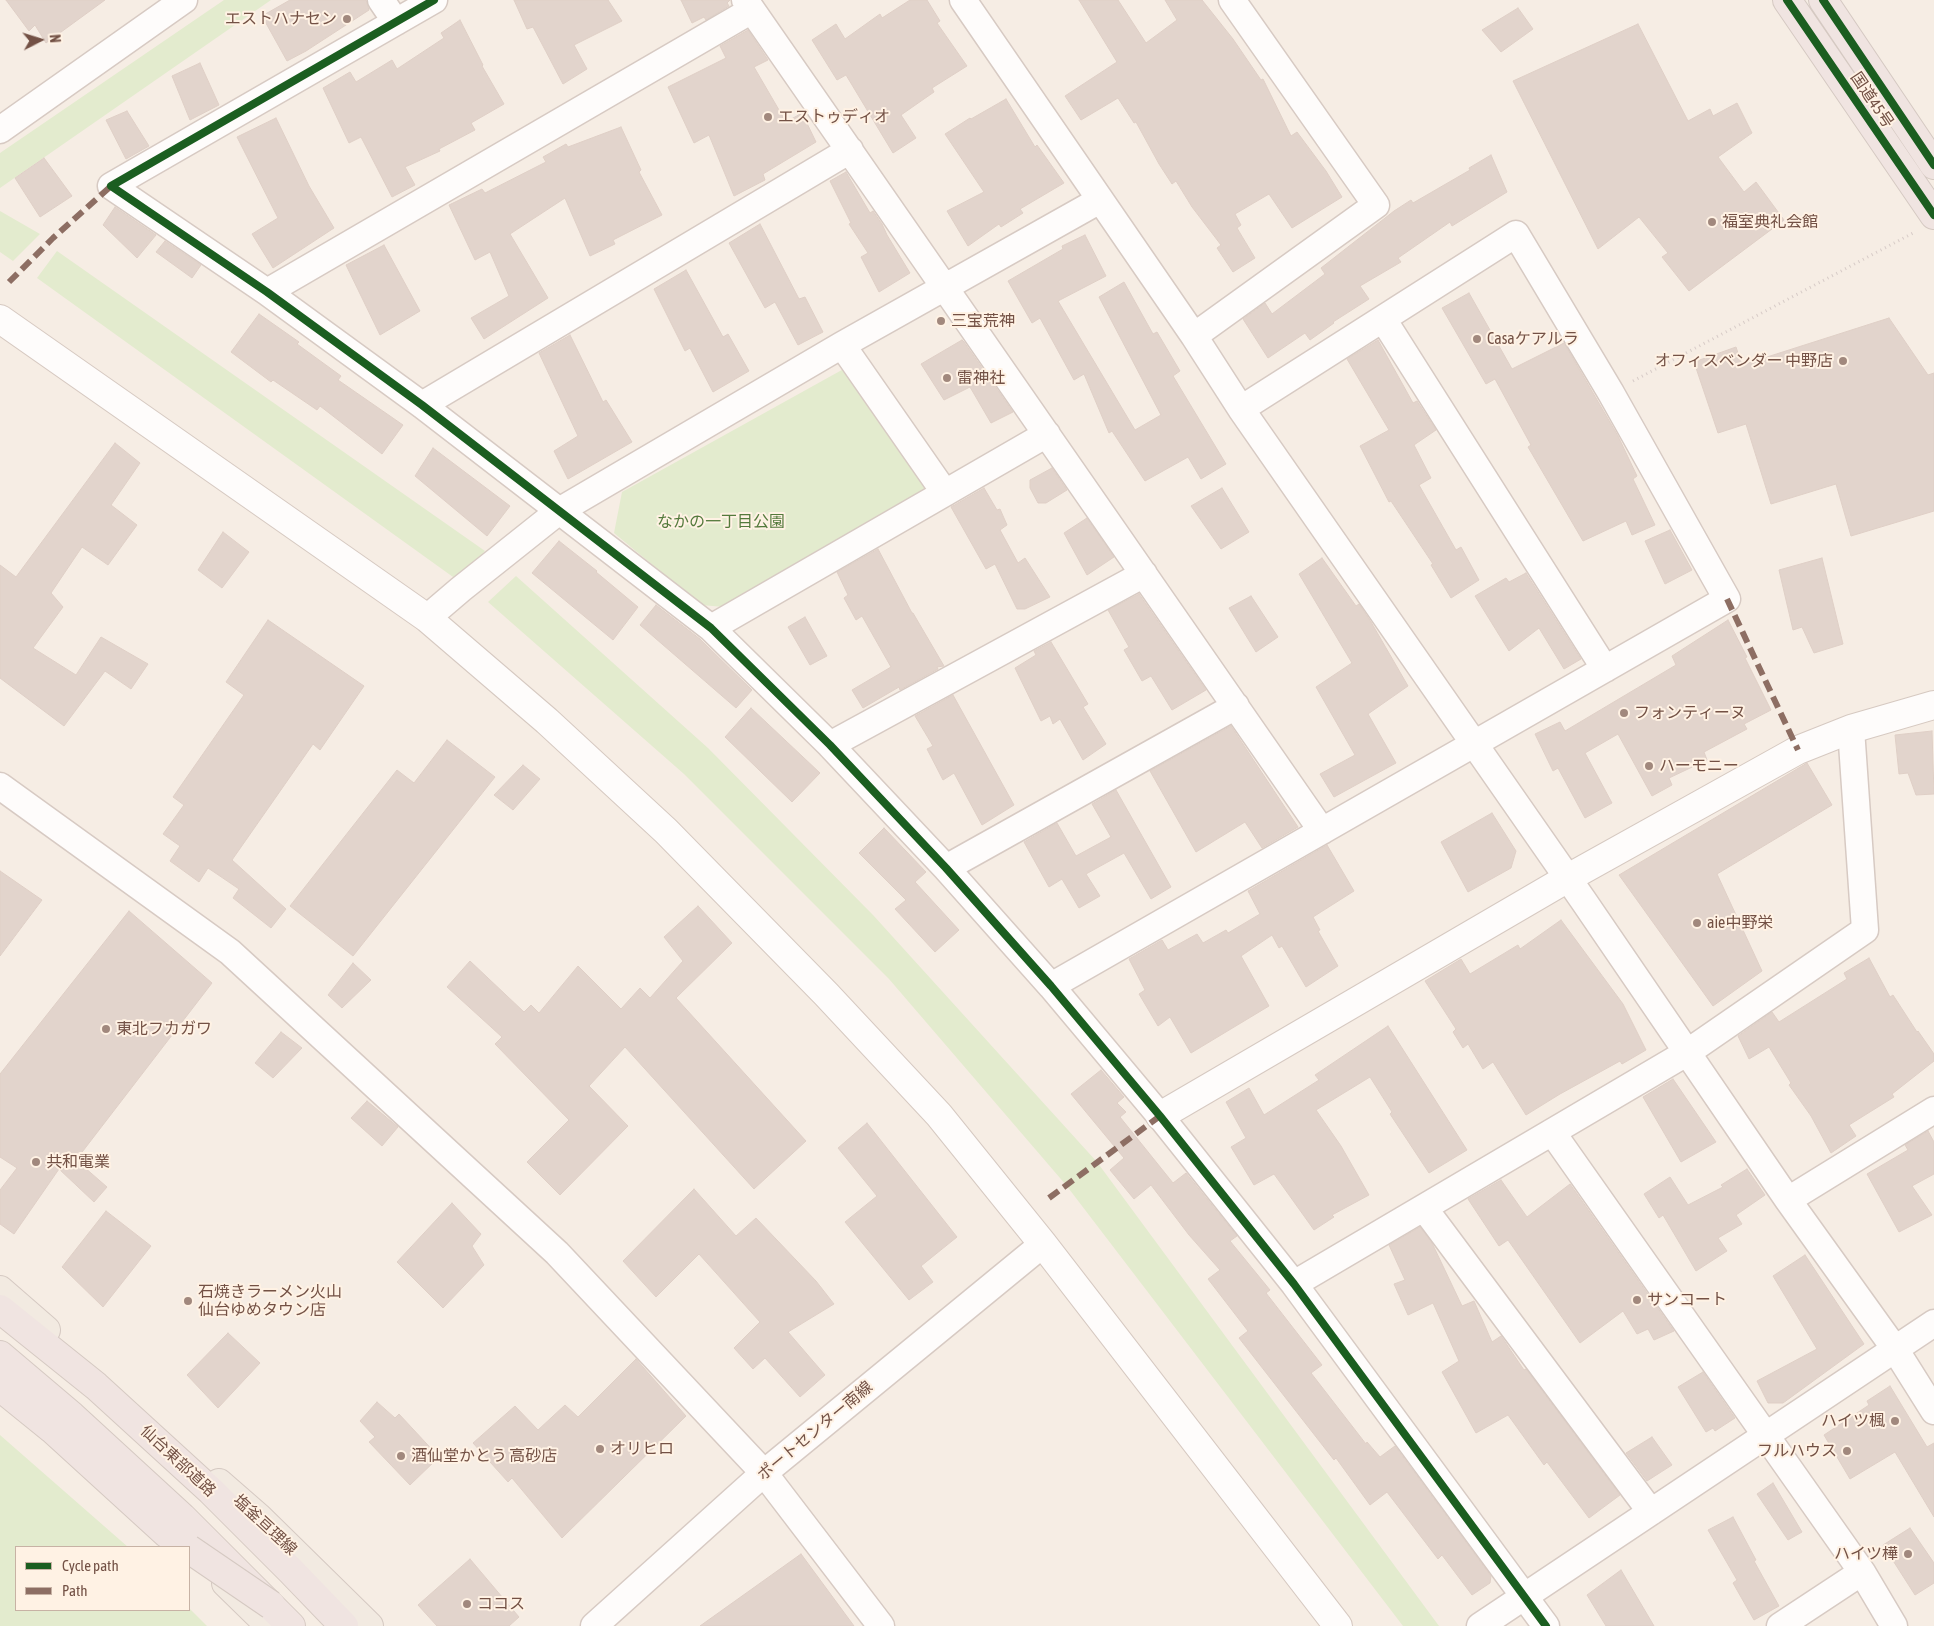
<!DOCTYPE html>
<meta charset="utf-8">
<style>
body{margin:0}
#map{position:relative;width:1934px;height:1626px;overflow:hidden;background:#f6ede4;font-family:"Asap Condensed",sans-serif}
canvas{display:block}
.legend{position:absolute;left:15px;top:1546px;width:175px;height:65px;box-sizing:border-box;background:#fff2e4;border:1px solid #c7b2a4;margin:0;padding:6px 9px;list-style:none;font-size:15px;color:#735145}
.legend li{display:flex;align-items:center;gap:10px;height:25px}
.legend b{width:25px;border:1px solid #c7b2a4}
.north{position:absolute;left:15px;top:15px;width:50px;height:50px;-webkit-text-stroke:4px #fff2e4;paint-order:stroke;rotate:85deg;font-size:14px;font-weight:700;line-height:20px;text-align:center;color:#735145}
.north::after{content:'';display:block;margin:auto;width:18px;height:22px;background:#735145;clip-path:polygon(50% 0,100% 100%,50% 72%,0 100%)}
</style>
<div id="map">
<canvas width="1934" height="1626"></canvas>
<ul class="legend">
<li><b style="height:6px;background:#1b5e20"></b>Cycle path</li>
<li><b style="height:6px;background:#8d6e63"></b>Path</li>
</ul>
<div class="north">N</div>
</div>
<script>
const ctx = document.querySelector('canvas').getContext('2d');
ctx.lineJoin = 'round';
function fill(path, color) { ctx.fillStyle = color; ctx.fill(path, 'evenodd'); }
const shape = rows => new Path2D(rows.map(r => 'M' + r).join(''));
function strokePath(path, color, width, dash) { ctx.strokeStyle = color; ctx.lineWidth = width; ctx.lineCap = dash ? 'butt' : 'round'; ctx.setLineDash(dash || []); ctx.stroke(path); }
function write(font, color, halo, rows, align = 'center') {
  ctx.font = font + ' "Asap Condensed","Noto Sans JP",sans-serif'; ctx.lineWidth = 4; ctx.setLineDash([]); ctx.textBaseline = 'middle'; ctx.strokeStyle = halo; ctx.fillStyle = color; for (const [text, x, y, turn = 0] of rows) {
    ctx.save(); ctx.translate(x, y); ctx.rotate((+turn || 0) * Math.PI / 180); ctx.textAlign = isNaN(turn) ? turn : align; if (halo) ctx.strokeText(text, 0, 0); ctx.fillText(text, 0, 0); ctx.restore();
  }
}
fill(shape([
 [224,0,271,0,0,188,0,153],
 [0,211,40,234,13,261,0,252],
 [57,251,485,551,460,582,37,278],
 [849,366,929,486,724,607,701,605,614,533,622,492],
 [516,576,708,748,873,915,1097,1162,1439,1626,1403,1626,1066,1185,889,979,684,774,488,602],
 [0,1435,128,1547,16,1547,16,1610,189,1610,189,1608,207,1626,0,1626]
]), '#e3ebce');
const building = shape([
 [6,0,105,0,46,43,35,25,29,31,6,0],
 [290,0,366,0,369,10,306,51,287,61,262,16,290,0],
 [514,0,608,0,622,21,574,45,587,69,563,84,533,27,527,29,514,0],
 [681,0,730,0,727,3,729,6,706,20,704,17,692,23,681,0],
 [910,0,927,0,940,21,937,23,967,66,932,88,934,92,901,115,916,138,893,153,846,75,837,80,812,40,836,24,845,39,880,14,882,18,910,0],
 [1079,0,1118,0,1146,43,1177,20,1165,0,1202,0,1233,39,1261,80,1263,79,1291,136,1297,132,1326,171,1342,197,1292,228,1269,194,1235,214,1241,225,1237,228,1255,258,1233,272,1217,248,1221,245,1192,207,1176,181,1172,184,1159,164,1136,122,1134,123,1118,98,1081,120,1065,96,1117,62,1079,0],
 [1518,8,1533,29,1501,52,1482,30,1518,8],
 [460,20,483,65,482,66,504,104,471,123,475,130,439,149,440,151,405,167,415,185,392,197,361,137,349,143,323,88,350,72,356,82,392,60,397,69,444,38,441,33,460,20],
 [1638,24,1688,121,1710,109,1713,116,1737,103,1752,133,1718,157,1744,192,1756,182,1784,220,1689,291,1662,257,1668,253,1639,217,1598,249,1513,81,1638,24],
 [748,30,768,60,754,67,786,122,802,113,816,142,763,174,765,180,734,196,709,135,694,143,668,87,726,58,720,46,748,30],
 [200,63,219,105,190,120,172,76,200,63],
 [1006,99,1035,147,1037,145,1064,183,1020,209,1023,213,1001,227,999,224,968,246,947,211,984,192,945,134,970,118,971,119,1006,99],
 [127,111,149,146,126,159,106,120,127,111],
 [276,118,309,186,334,228,273,268,252,234,278,218,237,137,276,118],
 [621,127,641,170,639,172,662,215,613,240,615,244,590,256,565,198,510,234,548,298,484,339,471,318,509,296,490,252,475,260,449,205,482,189,485,193,546,162,543,157,566,144,568,147,621,127],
 [1491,155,1507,192,1452,226,1450,222,1398,258,1401,262,1360,286,1369,299,1333,322,1334,323,1310,340,1305,333,1268,358,1243,319,1265,303,1272,314,1325,274,1321,268,1394,211,1411,200,1413,203,1470,170,1469,168,1491,155],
 [44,158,72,196,40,217,15,178,44,158],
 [846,172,870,213,873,211,882,224,887,235,910,273,879,292,861,257,868,253,849,224,851,223,830,181,846,172],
 [115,207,156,235,137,258,103,225,115,207],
 [760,224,799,299,805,297,823,332,798,345,775,302,765,308,729,243,760,224],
 [1085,235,1106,276,1058,301,1135,430,1161,415,1099,297,1124,282,1153,334,1157,332,1180,371,1173,376,1226,464,1201,479,1188,457,1145,481,1112,431,1109,433,1084,374,1074,380,1040,318,1032,323,1008,281,1063,249,1062,246,1085,235],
 [165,241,201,265,192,278,156,252,165,241],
 [384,245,420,311,380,335,346,265,384,245],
 [686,270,723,337,728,334,749,371,713,392,690,348,685,351,654,289,686,270],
 [1469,293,1512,369,1564,343,1618,436,1637,476,1633,479,1655,525,1632,535,1626,521,1583,541,1528,447,1531,445,1495,379,1486,384,1442,308,1469,293],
 [259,314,299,342,297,344,341,376,338,380,403,425,382,454,320,406,317,410,273,380,271,382,231,352,259,314],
 [1889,318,1928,375,1934,373,1934,511,1851,536,1836,484,1771,504,1746,424,1718,433,1694,362,1736,347,1742,365,1889,318],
 [570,335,603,402,606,400,632,442,568,479,554,451,578,436,539,353,570,335],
 [962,340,964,342,1013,412,991,423,970,387,944,400,921,364,962,340],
 [1378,340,1413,403,1417,401,1436,430,1414,445,1431,478,1419,485,1456,550,1461,547,1479,580,1451,598,1431,565,1433,564,1391,501,1389,502,1360,446,1389,430,1347,359,1378,340],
 [115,443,140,463,111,505,137,525,108,565,82,547,51,593,63,607,33,648,76,675,101,637,148,664,131,689,105,671,64,726,0,678,0,565,16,577,115,443],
 [433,448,510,506,487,536,415,476,433,448],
 [1052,468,1067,490,1046,503,1038,503,1030,488,1030,480,1052,468],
 [984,488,997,510,1000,509,1007,525,1000,530,1018,563,1025,558,1050,597,1025,609,1017,609,995,564,986,569,951,507,984,488],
 [1222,488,1249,532,1221,549,1191,506,1222,488],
 [1087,518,1114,557,1087,575,1064,533,1087,518],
 [1670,530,1692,570,1665,584,1645,541,1670,530],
 [223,532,249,552,222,588,198,570,223,532],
 [559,541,597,571,596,572,638,607,613,640,532,573,559,541],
 [878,549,912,613,913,613,944,666,937,667,938,669,900,690,899,687,863,708,852,690,891,667,862,616,856,620,844,598,848,595,837,572,878,549],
 [1322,558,1356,606,1359,604,1371,622,1408,686,1368,714,1396,763,1334,797,1320,774,1355,755,1316,687,1352,663,1299,574,1322,558],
 [1822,558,1843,644,1814,653,1802,627,1793,630,1779,570,1822,558],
 [1526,573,1581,659,1564,669,1539,628,1509,651,1475,596,1506,578,1509,582,1526,573],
 [1139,594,1206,690,1172,710,1151,676,1142,681,1124,650,1129,647,1108,610,1139,594],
 [1251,596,1278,637,1256,652,1229,608,1251,596],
 [656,605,700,639,752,690,736,708,640,625,656,605],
 [805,617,827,656,810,665,788,627,805,617],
 [268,620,364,686,320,750,313,744,232,860,286,909,271,928,233,898,239,889,208,868,199,882,170,861,180,846,163,834,184,805,173,797,244,695,226,682,268,620],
 [1728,620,1747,657,1745,658,1771,710,1744,724,1747,729,1704,752,1707,760,1669,778,1672,785,1652,796,1618,734,1585,753,1612,803,1585,818,1558,768,1553,771,1535,734,1560,722,1565,731,1676,665,1672,656,1728,620],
 [1051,642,1088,704,1083,707,1106,744,1083,760,1060,719,1053,724,1050,716,1041,721,1015,668,1036,655,1034,651,1051,642],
 [953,695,1014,805,982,825,954,773,943,780,927,749,933,746,915,716,953,695],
 [751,708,820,773,792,802,725,737,751,708],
 [1231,726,1298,827,1262,848,1245,822,1196,852,1150,771,1231,726],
 [1932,731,1934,794,1916,795,1908,773,1899,774,1895,735,1932,731],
 [447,740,495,777,353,956,290,906,397,770,414,783,447,740],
 [1807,763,1832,805,1717,874,1762,971,1713,1006,1619,875,1807,763],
 [523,765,540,779,513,810,494,795,523,765],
 [1116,790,1171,887,1151,899,1124,853,1086,874,1100,896,1079,908,1062,879,1049,887,1024,842,1057,823,1076,856,1111,837,1092,804,1116,790],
 [1492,813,1516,851,1511,868,1468,892,1441,842,1492,813],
 [884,828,926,872,915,882,959,930,935,952,895,909,906,900,859,853,884,828],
 [1327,845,1354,891,1313,917,1320,930,1318,931,1338,966,1306,987,1282,946,1279,948,1272,935,1241,956,1269,1006,1191,1053,1170,1017,1158,1026,1139,994,1145,990,1129,959,1162,940,1168,950,1197,934,1203,943,1226,930,1228,933,1260,914,1248,891,1327,845],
 [0,871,42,900,0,956,0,871],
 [698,906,732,943,676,998,806,1141,754,1189,625,1047,589,1086,628,1126,560,1195,527,1162,569,1120,495,1044,502,1037,447,987,470,961,524,1012,531,1005,539,1013,578,966,621,1009,640,988,650,998,683,961,664,937,698,906],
 [129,911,212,983,76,1160,107,1187,94,1202,59,1169,14,1234,0,1224,0,1190,17,1168,0,1157,0,1074,129,911],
 [1561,920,1623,1004,1646,1050,1622,1064,1620,1061,1560,1094,1526,1115,1493,1062,1483,1069,1468,1044,1463,1048,1453,1032,1456,1029,1425,981,1461,959,1470,974,1518,945,1520,949,1561,920],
 [1869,958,1890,997,1893,995,1917,1032,1918,1031,1934,1054,1934,1061,1892,1094,1894,1097,1849,1125,1856,1136,1831,1153,1811,1116,1789,1085,1791,1083,1769,1047,1749,1059,1738,1036,1772,1012,1779,1022,1847,979,1844,973,1869,958],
 [353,963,371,980,342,1008,328,995,353,963],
 [1388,1026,1467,1150,1429,1173,1390,1114,1392,1112,1370,1077,1316,1110,1341,1146,1369,1195,1332,1215,1334,1217,1314,1230,1274,1174,1254,1185,1231,1147,1246,1138,1226,1102,1249,1088,1264,1115,1319,1080,1315,1075,1388,1026],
 [281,1032,302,1048,273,1078,255,1063,281,1032],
 [1101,1070,1124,1097,1117,1103,1126,1112,1120,1117,1173,1183,1186,1173,1237,1236,1230,1241,1270,1290,1266,1293,1322,1365,1311,1373,1366,1444,1367,1442,1380,1457,1395,1446,1491,1576,1490,1583,1472,1595,1442,1555,1438,1559,1387,1492,1370,1505,1336,1458,1334,1460,1239,1338,1248,1331,1208,1279,1220,1270,1189,1235,1151,1185,1134,1199,1110,1170,1124,1158,1071,1094,1101,1070],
 [1673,1079,1716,1142,1681,1162,1643,1097,1673,1079],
 [367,1101,398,1127,382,1146,351,1118,367,1101],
 [867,1123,957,1237,921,1266,933,1282,909,1300,845,1222,877,1196,838,1148,867,1123],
 [1928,1131,1934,1142,1934,1174,1912,1186,1932,1215,1899,1232,1867,1174,1908,1150,1905,1145,1928,1131],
 [1747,1169,1765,1195,1736,1215,1742,1224,1718,1238,1727,1251,1696,1271,1663,1215,1659,1218,1644,1194,1670,1177,1688,1205,1723,1187,1721,1185,1747,1169],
 [1501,1180,1527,1217,1570,1184,1674,1331,1654,1340,1648,1329,1637,1334,1623,1311,1580,1343,1508,1240,1499,1246,1468,1199,1501,1180],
 [694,1189,736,1236,756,1218,816,1281,834,1304,788,1332,825,1375,800,1397,765,1358,753,1369,734,1348,760,1322,699,1254,656,1297,623,1261,694,1189],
 [452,1203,481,1234,472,1246,484,1265,443,1308,397,1262,452,1203],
 [106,1211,151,1246,103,1307,62,1267,106,1211],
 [1420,1227,1432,1243,1462,1306,1474,1301,1492,1342,1501,1336,1524,1370,1526,1369,1620,1495,1589,1518,1547,1462,1544,1465,1508,1415,1476,1433,1442,1372,1459,1361,1433,1303,1408,1315,1394,1284,1405,1280,1389,1245,1420,1227],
 [1805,1255,1864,1344,1783,1403,1768,1403,1757,1381,1817,1349,1773,1276,1805,1255],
 [228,1333,260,1363,218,1408,187,1375,228,1333],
 [636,1359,686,1416,562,1538,512,1478,508,1482,473,1443,515,1406,538,1430,565,1405,578,1417,636,1359],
 [1703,1372,1735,1418,1715,1431,1713,1428,1706,1432,1678,1387,1703,1372],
 [1890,1386,1927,1447,1934,1443,1934,1517,1895,1452,1850,1479,1824,1435,1869,1405,1867,1401,1890,1386],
 [377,1402,395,1418,399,1414,439,1457,410,1485,369,1442,375,1437,360,1421,377,1402],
 [1652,1437,1672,1465,1647,1481,1626,1453,1652,1437],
 [1773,1483,1802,1532,1788,1540,1757,1494,1773,1483],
 [1733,1517,1756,1560,1754,1561,1779,1606,1754,1620,1733,1583,1737,1580,1708,1530,1733,1517],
 [1910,1528,1934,1563,1934,1583,1915,1595,1883,1545,1910,1528],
 [801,1554,854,1626,700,1626,801,1554],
 [470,1559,519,1617,509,1626,437,1626,418,1605,470,1559],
 [1621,1570,1654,1626,1606,1626,1587,1595,1621,1570]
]);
fill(building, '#e2d4cc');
strokePath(building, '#dfcfc6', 1);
const street = shape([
 [381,0,396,22],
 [434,0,111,186,267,292,422,405,711,628,830,745,946,868,1051,986,1160,1116,1294,1284,1546,1626],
 [745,0,1322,831],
 [963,0,1194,336,1241,409,1583,900,1788,1200,1895,1349,1934,1411],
 [0,130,184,0],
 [267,292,752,10],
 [1383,319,1605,669],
 [1194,336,1376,205,1232,0],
 [842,345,945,493],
 [422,405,850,150],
 [427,618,461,589,559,511,842,345,1100,200],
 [711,628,1047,434],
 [830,745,1144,574],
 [0,786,230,952,557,1253,764,1473,881,1626],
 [946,868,1236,706],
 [1051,986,1727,599,1611,393,1516,234,1241,409],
 [1552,1132,1862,1572,1894,1626],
 [1788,1200,1934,1110],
 [1424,1208,1651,1512],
 [1294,1284,1688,1052,1865,930,1851,729],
 [594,1626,764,1473,1043,1244],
 [1480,1626,1934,1323],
 [1780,1626,1862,1572]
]);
const secondary = shape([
 [0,319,427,618,547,721,666,831,826,994,939,1115,1043,1244,1338,1626],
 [1160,1116,1568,878,1798,750,1851,729,1934,705]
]);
const primary = shape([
 [0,1290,46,1330],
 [219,1483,258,1517,369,1626],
 [226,1583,270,1626]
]);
const highway = shape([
 [1787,0,1934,215],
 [1823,0,1934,165],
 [0,1309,96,1386,211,1491,291,1571,344,1626],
 [0,1355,72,1416,182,1517,291,1626],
 [0,1387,52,1429,166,1533,186,1547]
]);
strokePath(street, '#d7cac3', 29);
strokePath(secondary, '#d6c9c1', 30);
strokePath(primary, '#d5c9c2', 30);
strokePath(highway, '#d5c9c2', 30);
strokePath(shape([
 [1633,381,1915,232]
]), '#d7cbc7', 3, [1, 4]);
strokePath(street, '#fefcfb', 26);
strokePath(secondary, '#fefcfb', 28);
strokePath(primary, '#f2eae1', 28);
strokePath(highway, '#f0e4e1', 28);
const highwayBridge = shape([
 [189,1549,271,1605]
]);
strokePath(highwayBridge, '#d5c9c2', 30, []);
strokePath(highwayBridge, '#f0e4e1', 28);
strokePath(shape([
 [9,282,53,238,111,186],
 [1727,599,1798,750],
 [1049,1198,1160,1116]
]), '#8d6e63', 6, [12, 6]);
strokePath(shape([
 [434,0,111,186,267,292,422,405,711,628,830,745,946,868,1051,986,1160,1116,1294,1284,1546,1626],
 [1787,0,1934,215],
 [1823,0,1934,165]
]), '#1b5e20', 8);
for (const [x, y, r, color] of [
 [347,19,5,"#a1887d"],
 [768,117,5,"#a1887d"],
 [1712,222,5,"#a1887d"],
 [941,321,5,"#a1887d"],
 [1477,339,5,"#a1887d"],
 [1843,361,5,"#a1887d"],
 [947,378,5,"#a1887d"],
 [1624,713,5,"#a1887d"],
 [1649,766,5,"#a1887d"],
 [1697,923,5,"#a1887d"],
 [106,1029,5,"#a1887d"],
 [36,1162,5,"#a1887d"],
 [1637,1300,5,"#a1887d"],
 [188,1301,5,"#a1887d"],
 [1895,1421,5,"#a1887d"],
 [600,1449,5,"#a1887d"],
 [1847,1451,5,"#a1887d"],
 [401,1456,5,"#a1887d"],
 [1908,1554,5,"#a1887d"],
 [467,1604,5,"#a1887d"]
]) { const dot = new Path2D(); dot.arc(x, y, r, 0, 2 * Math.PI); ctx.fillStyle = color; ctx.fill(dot); strokePath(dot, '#fff2e4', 2); }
write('16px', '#735145', '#fff2e4', [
 ["エストハナセン",337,19,"right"],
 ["エストゥディオ",778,117],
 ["福室典礼会館",1722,222],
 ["三宝荒神",951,321],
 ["Casaケアルラ",1487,339],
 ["オフィスベンダー 中野店",1833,361,"right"],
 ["雷神社",957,378],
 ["フォンティーヌ",1634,713],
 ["ハーモニー",1659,766],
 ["aie中野栄",1707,923],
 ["東北フカガワ",116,1029],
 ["共和電業",46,1162],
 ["石焼きラーメン火山",198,1292],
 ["仙台ゆめタウン店",198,1310],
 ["サンコート",1647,1300],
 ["ハイツ楓",1885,1421,"right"],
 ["オリヒロ",610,1449],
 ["フルハウス",1837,1451,"right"],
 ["酒仙堂かとう 高砂店",411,1456],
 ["ハイツ樺",1898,1554,"right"],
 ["ココス",477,1604]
], 'left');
write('16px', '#735145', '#fff2e4', [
 ["国道45号",1872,100,56],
 ["ポートセンター南線",815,1431,-40],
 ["仙台東部道路",178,1461,43],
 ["塩釜亘理線",265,1525,43]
]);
write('16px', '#547a3c', '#fff2e4', [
 ["なかの一丁目公園",721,522]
]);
</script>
